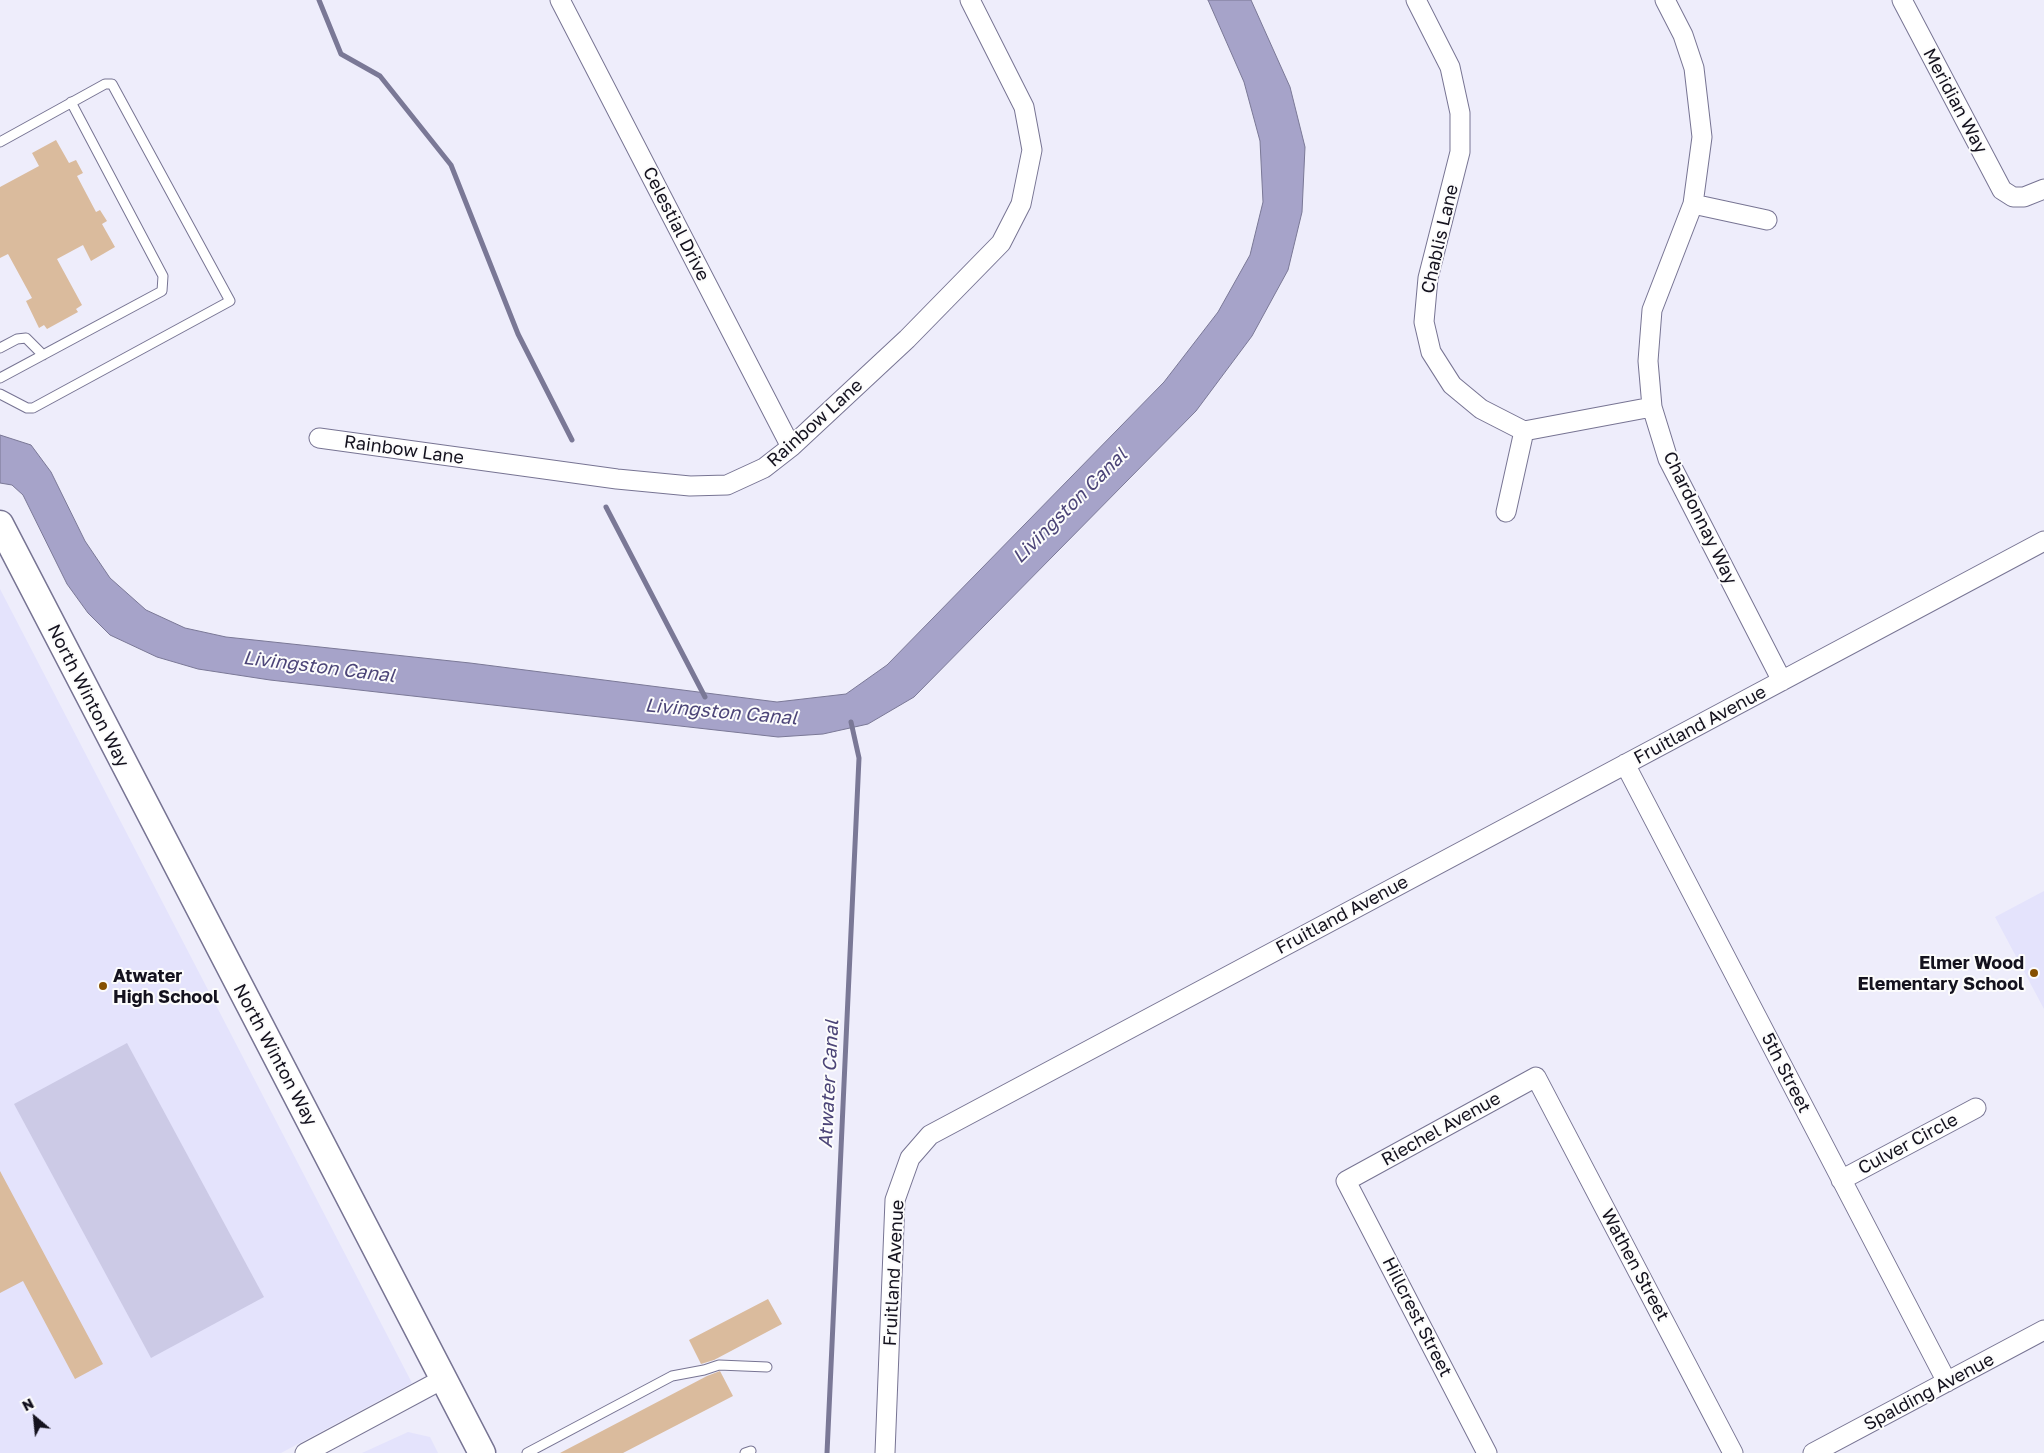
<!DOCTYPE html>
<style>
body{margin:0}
#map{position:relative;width:2044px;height:1453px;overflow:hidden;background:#eeedfb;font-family:"Golos Text",sans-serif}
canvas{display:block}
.north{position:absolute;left:10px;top:1393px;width:50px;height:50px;-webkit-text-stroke:4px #fcfcfc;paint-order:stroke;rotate:332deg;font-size:14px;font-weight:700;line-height:20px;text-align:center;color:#14121e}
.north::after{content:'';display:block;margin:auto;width:18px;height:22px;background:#14121e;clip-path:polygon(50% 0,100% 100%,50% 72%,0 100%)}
</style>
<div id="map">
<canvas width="2044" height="1453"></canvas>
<div class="north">N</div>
</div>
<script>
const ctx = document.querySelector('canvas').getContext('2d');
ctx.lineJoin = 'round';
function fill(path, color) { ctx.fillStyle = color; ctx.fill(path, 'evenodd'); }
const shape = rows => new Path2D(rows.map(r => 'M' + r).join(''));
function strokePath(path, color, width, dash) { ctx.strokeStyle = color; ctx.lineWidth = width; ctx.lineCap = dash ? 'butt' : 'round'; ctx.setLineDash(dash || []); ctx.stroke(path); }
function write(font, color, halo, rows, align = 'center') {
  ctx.font = font + ' "Golos Text",sans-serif'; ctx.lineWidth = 4; ctx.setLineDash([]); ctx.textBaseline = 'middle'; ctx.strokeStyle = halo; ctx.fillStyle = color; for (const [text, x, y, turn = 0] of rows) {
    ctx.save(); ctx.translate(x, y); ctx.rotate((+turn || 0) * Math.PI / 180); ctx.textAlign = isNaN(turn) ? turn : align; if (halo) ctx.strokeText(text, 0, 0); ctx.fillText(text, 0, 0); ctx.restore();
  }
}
fill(shape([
 [0,589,412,1383,281,1453,0,1453],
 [2044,891,2044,1009,1995,917],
 [408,1432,430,1437,438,1453,362,1453]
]), '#e4e3fc');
fill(shape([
 [127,1043,264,1297,151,1358,14,1104]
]), '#cccae6');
const water = shape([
 [1208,0,1251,0,1290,87,1305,147,1302,212,1288,270,1252,336,1196,411,914,697,868,724,823,734,778,737,270,680,198,669,157,657,110,635,88,613,67,584,23,495,12,485,0,483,0,435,31,445,51,472,85,541,110,578,146,610,185,628,226,637,470,663,777,702,846,694,887,665,1164,382,1218,312,1250,255,1263,202,1260,141,1244,82,1208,0]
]);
fill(water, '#a6a3c9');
strokePath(water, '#7a7896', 1);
strokePath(shape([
 [319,0,341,54,380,76,451,165,518,334,572,440],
 [606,507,705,697],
 [827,1453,859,758,851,722]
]), '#7a7896', 5);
fill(shape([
 [56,140,69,163,76,160,83,173,77,176,96,212,100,210,107,221,102,224,115,247,91,261,83,245,57,259,82,305,76,309,78,312,47,329,44,325,39,328,26,301,32,298,8,254,0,258,0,187,39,166,32,153],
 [0,1171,103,1364,75,1379,23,1281,0,1293],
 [768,1299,782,1324,714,1360,701,1364,689,1340],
 [720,1371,733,1396,623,1453,560,1453,707,1376]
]), '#dabb9d');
const lane = shape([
 [0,142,105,84,112,84,230,301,33,408,27,408,0,394],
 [0,348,17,339,26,338,43,355],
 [0,378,162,291,163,276,71,102],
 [527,1453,672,1376,704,1370,719,1365,767,1367],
 [745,1453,751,1451,750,1453]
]);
const street = shape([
 [560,0,791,447],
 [1416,0,1450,67,1460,113,1460,152,1428,278,1424,322,1431,352,1452,385,1481,409,1524,431,1652,407],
 [1665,0,1683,35,1694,68,1702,137,1693,204,1652,310,1648,361,1652,407,1668,459,1782,681],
 [1902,0,2002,190,2013,197,2024,197,2044,189],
 [1693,204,1767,220],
 [319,438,617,479,690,486,727,485,764,468,791,447,907,339,1001,243,1021,204,1032,150,1024,107,970,0],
 [1506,512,1524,431],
 [1625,764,1947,1382],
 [1841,1180,1976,1108],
 [305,1453,443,1379],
 [885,1453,895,1200,910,1158,930,1135,2044,541],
 [1487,1453,1346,1181,1536,1077,1733,1453],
 [1813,1453,2044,1330]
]);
const secondary = shape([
 [0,524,482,1453]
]);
strokePath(lane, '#777493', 11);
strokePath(street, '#777493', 21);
strokePath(secondary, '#777493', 29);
strokePath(lane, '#fff', 9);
strokePath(street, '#fff', 19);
strokePath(secondary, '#fff', 26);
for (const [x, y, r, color] of [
 [2034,973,5,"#865000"],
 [103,986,5,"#865000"]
]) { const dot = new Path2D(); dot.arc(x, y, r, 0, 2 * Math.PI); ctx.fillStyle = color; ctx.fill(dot); strokePath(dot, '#fcfcfc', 2); }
write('18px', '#14121e', '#fcfcfc', [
 ["Meridian Way",1955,101,62],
 ["Celestial Drive",676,224,63],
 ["Chablis Lane",1440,239,-77],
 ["Rainbow Lane",815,423,-42],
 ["Rainbow Lane",404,450,8],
 ["Chardonnay Way",1700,518,64],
 ["North Winton Way",88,696,63],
 ["Fruitland Avenue",1700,725,-28],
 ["Fruitland Avenue",1342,915,-28],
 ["North Winton Way",275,1055,62],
 ["5th Street",1786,1073,63],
 ["Riechel Avenue",1441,1129,-29],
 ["Culver Circle",1908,1144,-28],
 ["Wathen Street",1635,1265,62],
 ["Fruitland Avenue",894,1273,-87],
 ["Hillcrest Street",1417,1317,63],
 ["Spalding Avenue",1929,1392,-28]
]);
write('bold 18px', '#14121e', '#fcfcfc', [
 ["Elmer Wood",2024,963],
 ["Elementary School",2024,984],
 ["Atwater",113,976,"left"],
 ["High School",113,997,"left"]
], 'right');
write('italic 19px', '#4c4578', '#fcfcfc', [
 ["Livingston Canal",1070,506,-45],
 ["Livingston Canal",319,667,7],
 ["Livingston Canal",721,712,5],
 ["Atwater Canal",829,1084,-87]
]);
</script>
